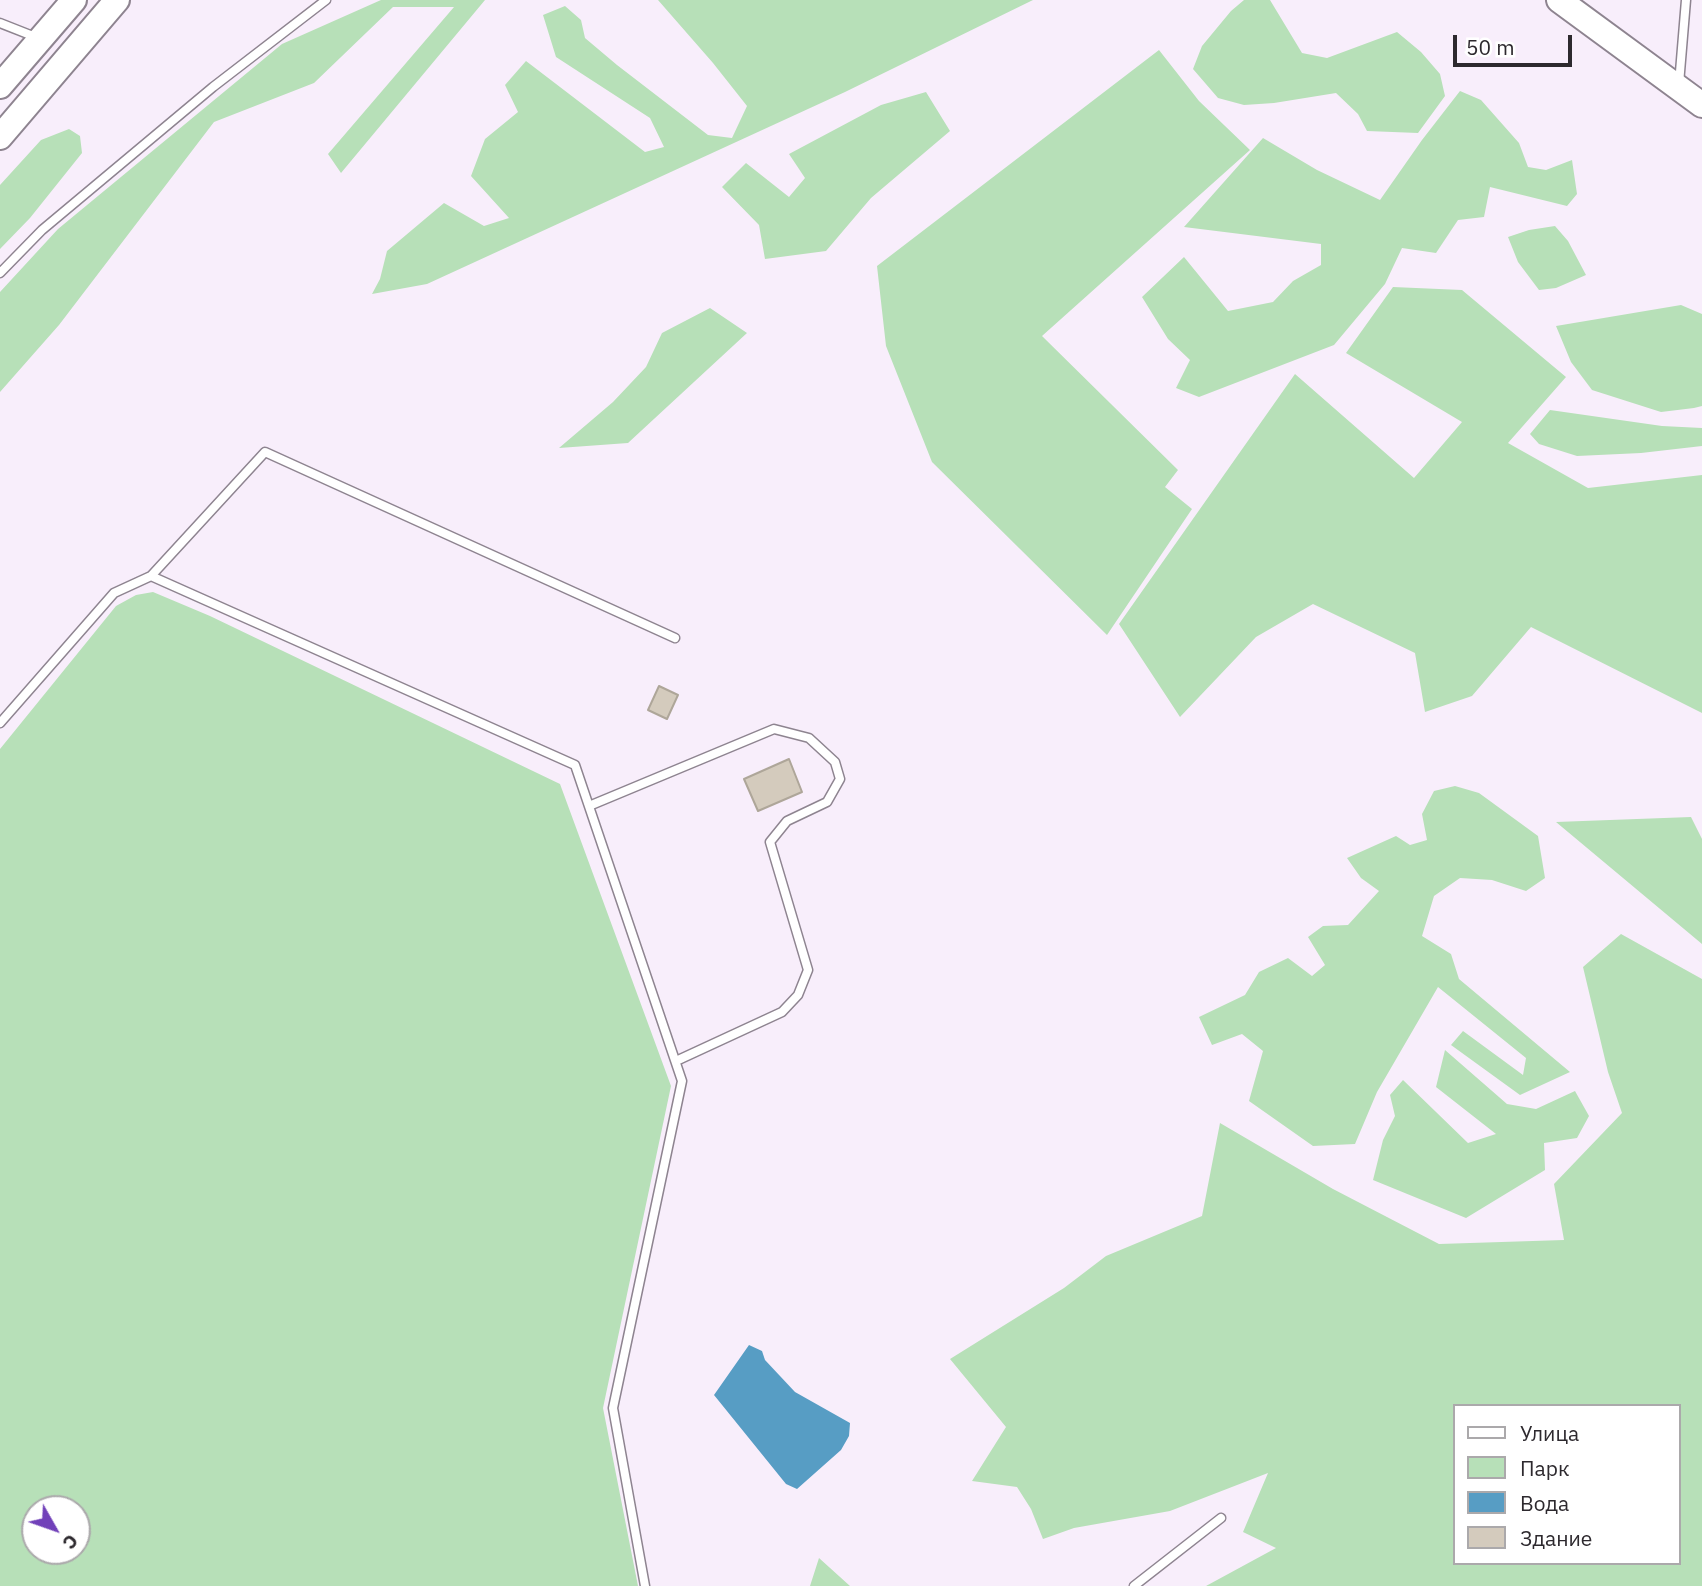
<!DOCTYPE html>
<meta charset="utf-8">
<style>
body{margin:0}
#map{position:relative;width:1702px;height:1586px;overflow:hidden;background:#f8eefb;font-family:"IBM Plex Sans",sans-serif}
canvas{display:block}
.legend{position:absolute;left:1453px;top:1404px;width:228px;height:161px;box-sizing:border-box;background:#fff;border:2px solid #aba9ab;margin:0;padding:9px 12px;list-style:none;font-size:21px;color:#2d292e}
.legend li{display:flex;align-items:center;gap:14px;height:35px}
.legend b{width:35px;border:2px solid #aba9ab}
.north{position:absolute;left:21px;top:1495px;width:70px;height:70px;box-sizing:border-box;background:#fff;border:2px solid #aba9ab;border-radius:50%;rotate:130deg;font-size:19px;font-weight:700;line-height:28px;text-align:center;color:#2d292e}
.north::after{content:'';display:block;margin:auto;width:24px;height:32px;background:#7141b9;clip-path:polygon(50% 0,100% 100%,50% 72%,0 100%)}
.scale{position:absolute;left:1453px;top:35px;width:119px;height:32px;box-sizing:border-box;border:4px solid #2d292e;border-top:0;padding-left:9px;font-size:21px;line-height:24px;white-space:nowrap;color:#2d292e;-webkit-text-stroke:5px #fff;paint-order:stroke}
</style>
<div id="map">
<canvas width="1702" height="1586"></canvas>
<ul class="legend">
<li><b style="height:9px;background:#fff"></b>Улица</li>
<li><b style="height:19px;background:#b7e0b8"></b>Парк</li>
<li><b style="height:19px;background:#579dc4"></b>Вода</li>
<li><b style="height:19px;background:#d4cbbd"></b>Здание</li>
</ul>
<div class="north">С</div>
<div class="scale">50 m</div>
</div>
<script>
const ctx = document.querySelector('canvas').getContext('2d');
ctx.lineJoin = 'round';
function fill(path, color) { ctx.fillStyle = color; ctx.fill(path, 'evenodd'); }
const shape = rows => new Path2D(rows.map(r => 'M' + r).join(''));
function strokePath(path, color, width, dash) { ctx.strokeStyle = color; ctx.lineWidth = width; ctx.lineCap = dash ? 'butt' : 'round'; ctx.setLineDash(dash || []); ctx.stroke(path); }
fill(shape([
 [381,0,485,0,341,173,328,154,454,7,393,7,314,83,214,122,59,325,0,392,0,292,58,229,282,44],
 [658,0,1033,0,845,92,427,284,372,294,380,279,387,251,444,203,484,226,509,218,471,176,485,139,518,112,505,85,526,61,645,152,664,147,650,118,556,57,543,15,565,6,581,20,585,38,617,65,708,135,732,138,747,106,713,63],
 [1244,0,1270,0,1302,53,1327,58,1397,32,1421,52,1440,74,1445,96,1418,133,1367,131,1358,114,1336,93,1274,103,1244,105,1218,98,1193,69,1202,46,1231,11],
 [1159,50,1199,101,1250,150,1042,336,1178,470,1165,487,1192,509,1107,635,932,462,886,346,877,266],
 [1460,91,1481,100,1519,143,1528,167,1546,170,1572,160,1577,194,1567,206,1490,187,1484,217,1458,220,1436,253,1402,248,1385,284,1334,345,1199,397,1176,388,1190,360,1168,339,1142,297,1184,257,1228,311,1273,302,1293,281,1321,265,1321,244,1184,227,1263,138,1317,170,1380,200,1422,140],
 [926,92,950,131,871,198,826,251,765,259,759,225,722,187,746,163,789,197,805,178,789,154,881,105],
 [69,129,80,136,82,153,30,218,0,249,0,185,41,140],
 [1555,226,1568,241,1586,275,1556,288,1539,290,1518,262,1508,237,1529,230],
 [1393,287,1462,290,1566,377,1508,443,1588,488,1702,475,1702,713,1531,627,1472,696,1425,712,1415,653,1313,604,1256,637,1180,717,1119,624,1295,374,1414,478,1462,422,1346,353],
 [1681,305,1702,314,1702,406,1694,408,1661,412,1592,390,1571,362,1556,326],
 [710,308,747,333,628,443,559,448,613,402,646,367,662,333],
 [1550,410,1662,426,1702,428,1702,446,1641,453,1577,456,1539,444,1530,434],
 [153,592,210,616,560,784,671,1086,603,1408,638,1586,0,1586,0,749,116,606,136,595],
 [35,1509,77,1509,77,1551,35,1551],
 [1455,786,1479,793,1538,836,1545,878,1526,891,1492,880,1460,878,1434,896,1422,936,1451,954,1459,979,1570,1072,1520,1095,1451,1045,1463,1031,1523,1075,1526,1058,1438,987,1377,1092,1355,1144,1313,1146,1249,1101,1263,1051,1242,1034,1212,1045,1199,1017,1245,995,1259,972,1288,958,1312,976,1325,965,1308,937,1323,926,1348,925,1379,891,1361,878,1347,858,1396,836,1410,845,1427,840,1422,814,1434,791],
 [1691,817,1702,839,1702,944,1556,822],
 [1621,934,1702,979,1702,1586,1206,1586,1276,1548,1243,1532,1268,1473,1170,1511,1074,1528,1043,1539,1031,1509,1017,1487,972,1481,1006,1427,950,1359,1064,1288,1106,1256,1202,1216,1220,1123,1333,1189,1439,1244,1564,1240,1554,1184,1622,1113,1608,1072,1583,967],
 [1455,1406,1679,1406,1679,1563,1455,1563],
 [1445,1050,1507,1104,1536,1109,1575,1091,1589,1116,1577,1138,1544,1143,1545,1170,1466,1218,1373,1180,1383,1140,1395,1116,1390,1095,1403,1080,1468,1143,1496,1134,1436,1087],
 [819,1558,850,1586,810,1586]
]), '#b7e0b8');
fill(shape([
 [749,1345,762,1351,765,1360,795,1392,850,1423,849,1436,841,1450,797,1489,786,1484,714,1395]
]), '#579dc4');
const building = shape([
 [659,686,678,695,667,719,648,710,659,686],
 [789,759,802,792,758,811,744,779,789,759]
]);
fill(building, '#d4cbbd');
strokePath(building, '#aea699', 2);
const lane = shape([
 [0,23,38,38],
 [1679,84,1686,0],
 [0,273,42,230,213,87,326,0],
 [151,576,265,452,675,638],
 [0,723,114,593,151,576,575,765,682,1081,613,1408,645,1586],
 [589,806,774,729,809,738,835,762,840,779,827,802,787,821,770,842,808,970,798,995,782,1012,676,1061],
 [1134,1586,1221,1518]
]);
const primary = shape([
 [1559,0,1702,105],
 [0,86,74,0],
 [0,137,117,0]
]);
strokePath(lane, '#8e8490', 11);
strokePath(primary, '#8e8490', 28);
strokePath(lane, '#fff', 8);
strokePath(primary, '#fff', 24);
</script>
